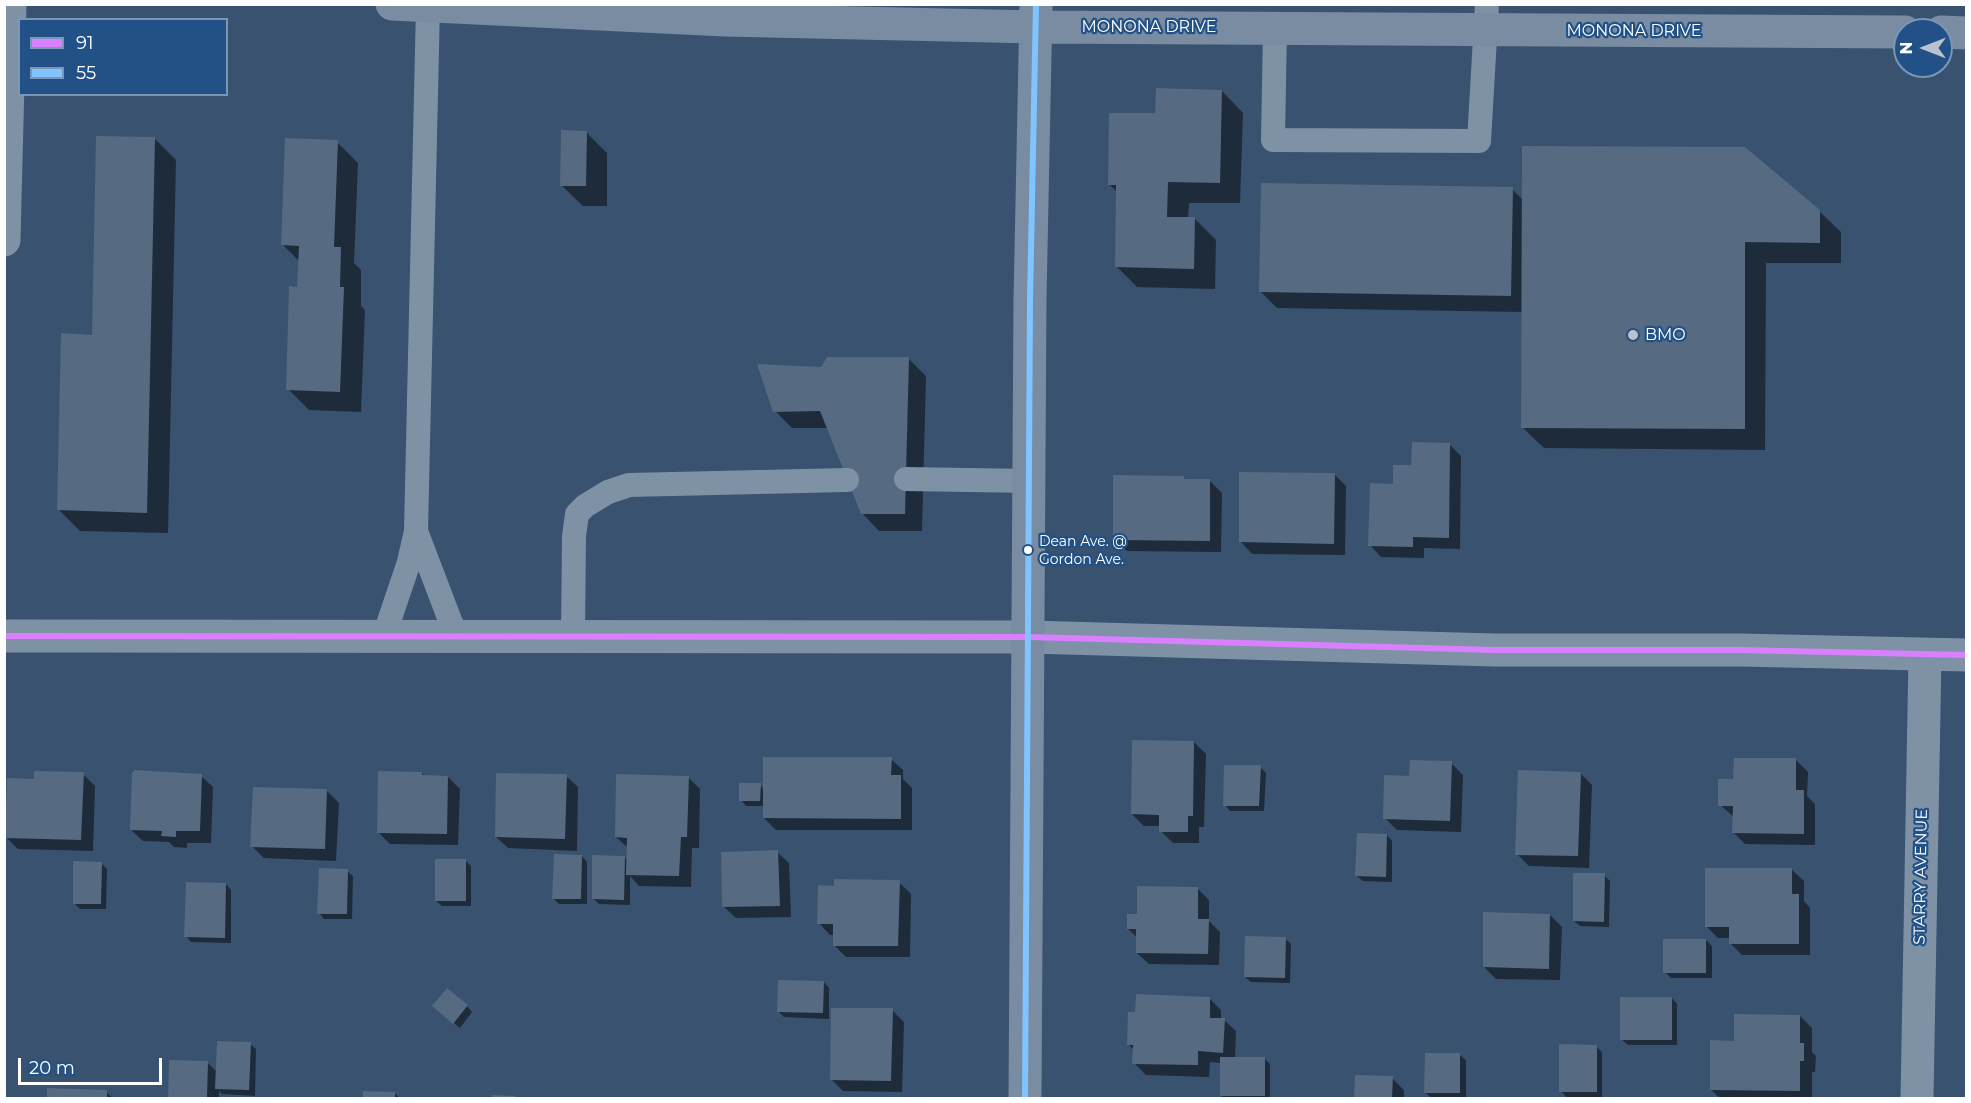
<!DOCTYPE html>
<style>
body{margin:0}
#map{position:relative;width:1971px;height:1103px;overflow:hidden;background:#38526f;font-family:Montserrat,sans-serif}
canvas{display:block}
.frame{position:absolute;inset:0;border:6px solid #fff;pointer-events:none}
.legend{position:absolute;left:18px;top:18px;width:210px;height:78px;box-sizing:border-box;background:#215186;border:2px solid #7a97b6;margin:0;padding:8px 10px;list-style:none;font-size:18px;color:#fff}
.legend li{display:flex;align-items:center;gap:12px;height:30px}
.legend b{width:30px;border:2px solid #7a97b6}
.north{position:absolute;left:1893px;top:18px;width:60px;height:60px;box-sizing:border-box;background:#215186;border:2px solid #7a97b6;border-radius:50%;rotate:270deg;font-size:16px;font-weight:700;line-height:24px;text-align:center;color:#fff}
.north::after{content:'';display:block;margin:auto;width:21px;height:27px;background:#b9c2cd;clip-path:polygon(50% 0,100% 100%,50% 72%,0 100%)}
.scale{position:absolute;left:18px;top:1058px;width:144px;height:27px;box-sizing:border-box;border:3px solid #fff;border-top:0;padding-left:8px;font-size:18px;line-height:21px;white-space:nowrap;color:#fff;-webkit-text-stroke:4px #215186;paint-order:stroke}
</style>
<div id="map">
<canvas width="1971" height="1103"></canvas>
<div class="frame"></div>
<ul class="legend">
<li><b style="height:8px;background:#d880ff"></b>91</li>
<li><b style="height:8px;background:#80c4ff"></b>55</li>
</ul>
<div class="north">N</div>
<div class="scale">20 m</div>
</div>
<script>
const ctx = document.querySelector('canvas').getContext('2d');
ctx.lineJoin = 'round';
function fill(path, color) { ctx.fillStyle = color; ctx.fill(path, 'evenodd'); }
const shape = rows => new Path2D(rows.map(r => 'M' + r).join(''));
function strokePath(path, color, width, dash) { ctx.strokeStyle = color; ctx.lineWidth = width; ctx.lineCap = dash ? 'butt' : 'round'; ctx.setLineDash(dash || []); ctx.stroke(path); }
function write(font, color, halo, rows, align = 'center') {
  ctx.font = font + ' Montserrat,sans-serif'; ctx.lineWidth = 4.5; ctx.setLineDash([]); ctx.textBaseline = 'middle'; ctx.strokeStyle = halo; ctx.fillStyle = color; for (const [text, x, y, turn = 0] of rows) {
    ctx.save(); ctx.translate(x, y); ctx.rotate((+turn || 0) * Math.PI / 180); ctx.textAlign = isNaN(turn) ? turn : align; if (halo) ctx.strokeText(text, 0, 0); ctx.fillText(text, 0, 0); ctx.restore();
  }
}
fill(shape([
 [1222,91,1243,113,1240,203,1189,203,1188,219,1195,219,1216,240,1215,289,1137,287,1116,266,1118,193,1109,184,1157,115],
 [586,132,607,153,607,206,583,206,561,185],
 [155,139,176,160,168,533,80,531,59,510],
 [337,142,358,163,354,263,361,270,361,306,365,310,361,412,309,410,288,389,300,262,283,245],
 [1512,189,1523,200,1819,211,1841,232,1841,263,1766,263,1765,450,1544,448,1522,427,1523,312,1277,308,1260,291],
 [909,359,926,376,922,531,879,531,862,513,828,428,792,428,775,411,822,368],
 [1449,444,1461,456,1460,549,1424,548,1424,558,1381,557,1370,545,1394,486,1413,467],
 [1334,474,1346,486,1345,555,1252,554,1241,542],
 [1184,478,1186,480,1210,481,1222,493,1221,552,1127,551,1115,539],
 [1194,742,1206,754,1204,827,1199,827,1199,843,1173,843,1161,831,1161,826,1144,826,1132,814],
 [891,759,903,770,903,779,912,788,912,830,776,830,764,818,764,806,746,806,741,800,760,785,764,789],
 [1796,760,1808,772,1807,796,1815,804,1815,845,1745,844,1733,832,1734,817,1720,805,1734,781],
 [1451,763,1463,775,1461,832,1397,830,1385,818],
 [1260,767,1266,773,1264,811,1230,811,1225,805],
 [422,773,425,777,448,777,460,789,458,845,390,844,378,832],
 [1580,773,1592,785,1589,868,1529,866,1517,854],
 [83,774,95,786,93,851,18,849,6,837,35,781],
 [201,776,213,787,211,843,187,843,187,848,174,847,169,842,143,841,131,830],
 [566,776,578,787,577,851,508,848,496,837],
 [688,777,700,789,699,848,692,848,691,887,639,886,630,876,630,905,599,904,593,898,625,857,628,861,628,848,616,837],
 [327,791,339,803,336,861,264,858,252,846],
 [1387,835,1392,841,1392,882,1363,881,1357,876],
 [777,852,789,863,791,917,736,918,724,907],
 [582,856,587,862,587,904,559,904,553,898],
 [465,860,471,866,471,906,442,906,436,901],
 [101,863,107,869,106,909,80,909,74,903],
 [1792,870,1804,881,1804,901,1810,908,1810,955,1742,955,1730,943,1730,938,1718,938,1706,926],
 [347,871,353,876,352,919,324,919,319,913],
 [1604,875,1610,881,1609,927,1580,926,1574,921],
 [899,882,911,894,910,957,846,957,834,945,834,935,830,935,819,923,835,887],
 [226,884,231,890,231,943,191,942,186,936],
 [1197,888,1209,900,1209,921,1220,932,1219,965,1149,964,1137,953,1138,938,1128,929,1139,915],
 [1550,915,1562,927,1560,980,1496,979,1484,967],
 [1285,938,1291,944,1290,983,1251,982,1245,977],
 [1706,940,1712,946,1712,978,1671,978,1665,972],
 [824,982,829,988,829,1019,784,1017,779,1012],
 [1209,998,1221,1010,1221,1019,1224,1020,1236,1031,1235,1058,1264,1058,1270,1064,1270,1098,1224,1098,1221,1096,1221,1063,1210,1062,1209,1077,1146,1075,1134,1063,1134,1050,1128,1044],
 [1672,998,1677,1004,1677,1045,1628,1045,1622,1040],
 [467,1006,472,1012,460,1028,440,1012],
 [892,1010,904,1022,902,1092,843,1091,831,1079],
 [1800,1016,1812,1028,1812,1052,1816,1056,1815,1072,1812,1072,1812,1098,1720,1098,1711,1090,1735,1042],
 [250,1044,256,1049,255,1096,222,1094,219,1091,219,1098,170,1098,170,1062,207,1062,217,1072],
 [1596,1046,1602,1052,1602,1097,1566,1097,1561,1091],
 [1460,1055,1466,1060,1466,1098,1431,1098,1425,1092],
 [1356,1077,1392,1078,1404,1090,1404,1098,1355,1098],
 [49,1089,106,1092,113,1098,48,1098],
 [365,1093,394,1093,400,1098,365,1098],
 [447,1097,475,1098,447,1098]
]), '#0007');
fill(shape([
 [1156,88,1222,90,1220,183,1168,182,1167,217,1195,217,1194,269,1115,267,1116,185,1108,185,1109,113,1155,113],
 [561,130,587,131,586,186,560,186],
 [96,136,155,137,147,513,57,510,61,333,92,335],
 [285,138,338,140,334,247,341,247,340,287,344,287,340,392,286,390,289,286,297,287,299,246,281,245],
 [1522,146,1745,147,1820,210,1820,243,1745,242,1745,429,1521,428],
 [1261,183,1513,187,1511,296,1259,292],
 [827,357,909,357,905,514,861,514,820,411,773,412,757,364,821,367],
 [1412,442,1450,443,1449,538,1413,537,1413,547,1368,546,1370,483,1393,484,1393,465,1411,465],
 [1239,472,1335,473,1334,544,1239,542],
 [1113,475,1184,476,1184,479,1210,479,1210,541,1113,540],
 [1132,740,1194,741,1193,816,1188,816,1188,832,1159,832,1159,815,1131,814],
 [763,757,892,757,891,775,901,775,901,819,763,818],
 [1734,758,1796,758,1796,790,1804,790,1804,834,1732,833,1733,806,1718,806,1718,779,1733,779],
 [1410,760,1452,761,1450,821,1383,819,1384,775,1409,776],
 [1224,765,1261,765,1259,806,1223,806],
 [134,770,202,774,200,831,176,831,176,837,161,836,162,831,130,830,132,772,134,772],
 [1518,770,1581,772,1578,856,1515,855],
 [34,771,84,772,81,840,5,838,7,778,34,779],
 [378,771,422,772,422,775,448,776,447,834,377,833],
 [496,773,567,774,565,839,495,837],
 [616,774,689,776,687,837,681,837,679,876,626,875,627,838,615,837],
 [739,783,761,783,760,801,739,801],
 [253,787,327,789,325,849,250,847],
 [1357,833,1387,834,1386,877,1355,876],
 [778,850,780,906,722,907,721,852],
 [554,854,582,855,581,899,552,899],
 [592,855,625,856,624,900,592,899],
 [435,859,466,859,466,901,435,901],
 [73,861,102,862,101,904,73,904],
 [319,868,348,869,347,914,317,914],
 [1705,868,1792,868,1792,894,1799,894,1799,944,1729,944,1729,927,1705,927],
 [1573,873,1605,873,1604,922,1573,921],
 [834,879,900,880,898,946,833,946,833,924,817,924,818,885,834,886],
 [186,882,226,883,225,938,184,937],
 [1137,886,1198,887,1198,919,1209,919,1208,954,1136,953,1136,929,1127,929,1127,914,1137,914],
 [1483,912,1550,914,1549,969,1483,967],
 [1245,936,1286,937,1285,978,1244,977],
 [1663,939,1706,939,1706,973,1663,973],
 [778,980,824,981,823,1013,777,1012],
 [447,988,468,1005,453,1024,432,1006],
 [1136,994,1210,997,1210,1018,1225,1018,1223,1053,1198,1051,1198,1065,1132,1064,1133,1045,1127,1045,1128,1012,1135,1012],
 [1620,997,1672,997,1672,1040,1620,1040],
 [831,1008,893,1008,891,1081,830,1080],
 [1734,1014,1800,1015,1800,1043,1804,1043,1804,1061,1800,1061,1800,1091,1710,1090,1710,1040,1734,1041],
 [217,1041,251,1042,249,1090,215,1089],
 [1559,1044,1597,1045,1597,1092,1559,1092],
 [1425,1053,1460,1053,1460,1093,1424,1093],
 [1220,1057,1265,1057,1265,1096,1220,1096],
 [169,1060,208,1061,207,1098,168,1098],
 [1355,1075,1393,1076,1392,1098,1354,1098],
 [47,1088,107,1090,107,1098,47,1098],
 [363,1091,395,1092,395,1098,363,1098],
 [492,1095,515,1096,515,1098,492,1098]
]), '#566a81');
strokePath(shape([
 [1275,28,1273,140,1479,141,1487,4],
 [906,479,1030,481],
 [416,531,456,636],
 [384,636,409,562,416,531,428,6],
 [573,636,574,536,577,514,585,506,608,492,629,485,847,480]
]), '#7f91a5', 24);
strokePath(shape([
 [4,240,10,4],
 [4,636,1029,637,1494,650,1740,650,1966,655],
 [1917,1098,1925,655]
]), '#7f91a5', 33);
strokePath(shape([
 [392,4,725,20,1035,27,1905,32],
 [1941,32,1966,33],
 [1025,1098,1030,299,1036,6]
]), '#798ca1', 33);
strokePath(shape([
 [4,636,1029,637,1494,650,1740,650,1966,655]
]), '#d880ff', 6);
strokePath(shape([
 [1025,1098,1030,299,1036,4]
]), '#80c4ff', 6);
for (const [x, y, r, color] of [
 [1633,335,6,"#b9c2cd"],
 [1028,550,5,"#fff"]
]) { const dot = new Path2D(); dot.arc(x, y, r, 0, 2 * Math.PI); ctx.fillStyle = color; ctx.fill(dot); strokePath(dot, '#215186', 2); }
write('14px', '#fff', '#215186', [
 ["Dean Ave. @",1039,542],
 ["Gordon Ave.",1039,560]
], 'left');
write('16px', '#fff', '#215186', [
 ["MONONA DRIVE",1149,27],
 ["MONONA DRIVE",1634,31],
 ["STARRY AVENUE",1921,877,-89]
]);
write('16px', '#fff', '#215186', [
 ["BMO",1645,335]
], 'left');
</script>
